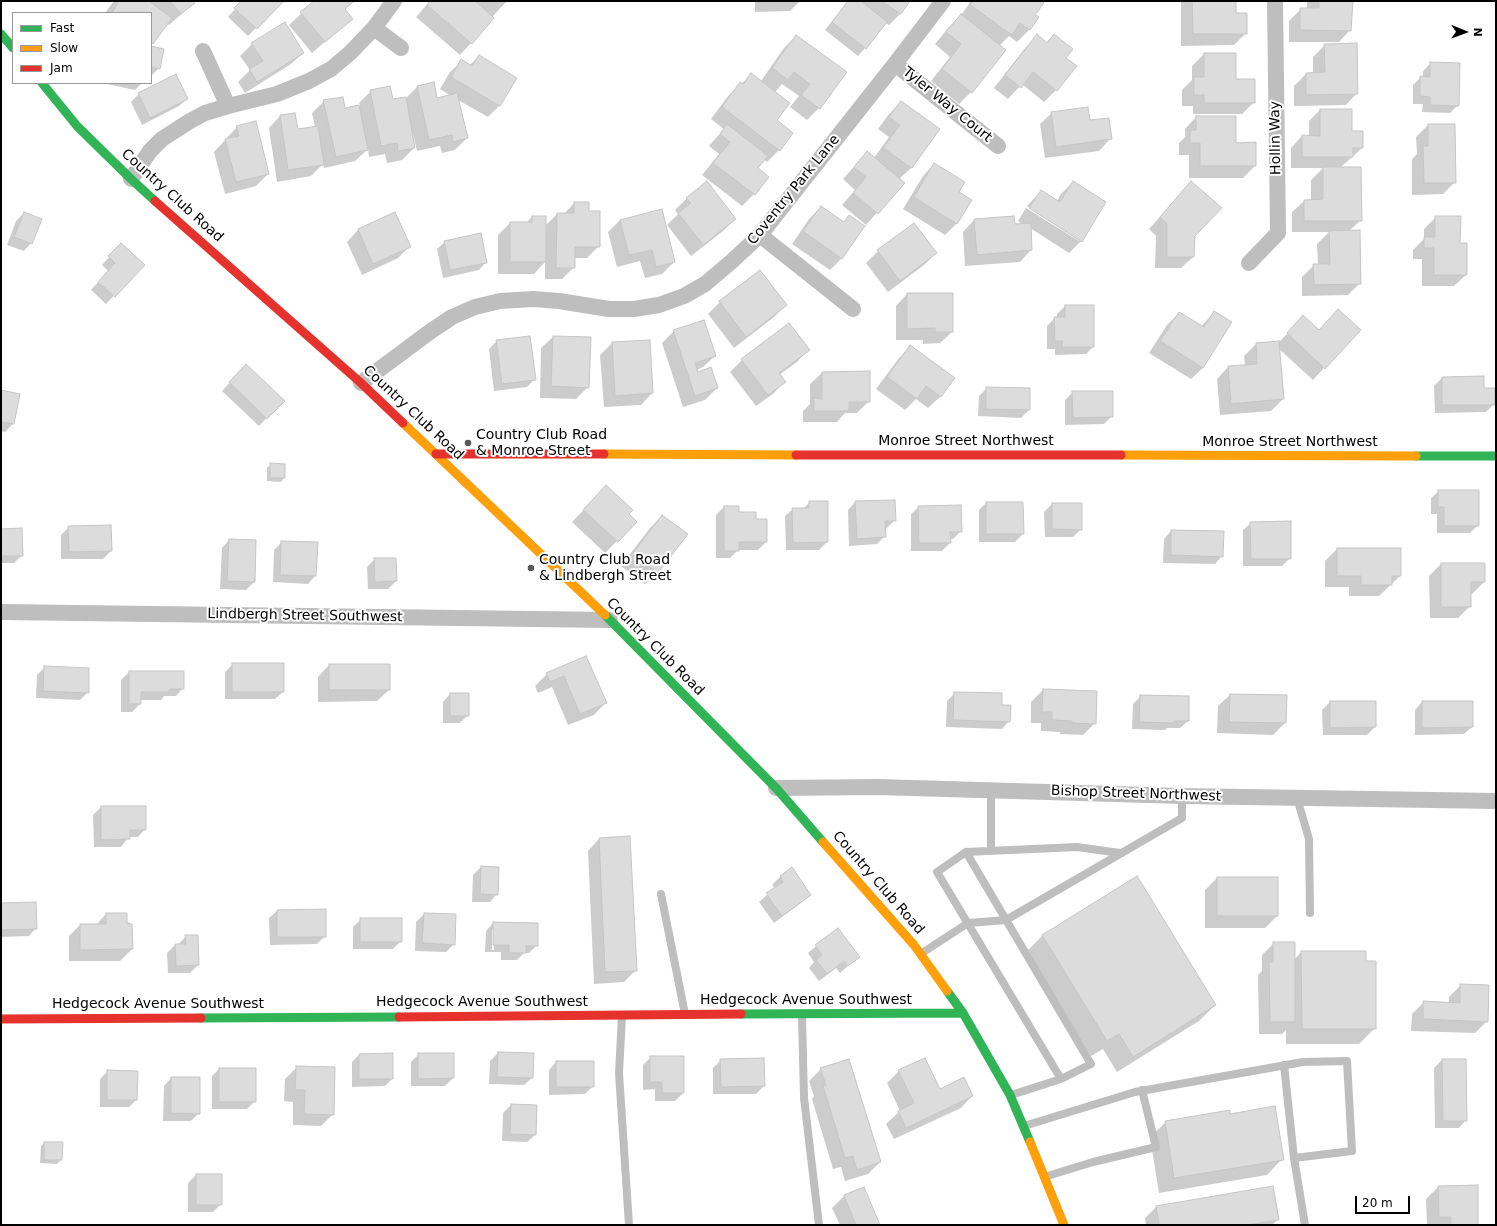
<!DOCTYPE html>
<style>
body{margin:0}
#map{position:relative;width:1497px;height:1226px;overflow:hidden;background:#fff;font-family:"DejaVu Sans",sans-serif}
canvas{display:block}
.frame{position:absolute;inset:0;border:2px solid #000;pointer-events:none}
.legend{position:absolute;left:12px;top:12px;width:140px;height:72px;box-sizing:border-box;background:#fff;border:1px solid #999;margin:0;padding:5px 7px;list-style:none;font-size:12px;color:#000}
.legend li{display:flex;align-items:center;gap:8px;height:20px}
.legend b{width:20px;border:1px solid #999}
.north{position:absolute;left:1445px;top:12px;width:40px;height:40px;-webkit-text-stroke:3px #fff;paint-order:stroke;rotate:91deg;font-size:11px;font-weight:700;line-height:16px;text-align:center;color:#000}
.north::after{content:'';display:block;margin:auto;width:14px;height:18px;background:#000;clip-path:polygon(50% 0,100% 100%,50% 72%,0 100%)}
.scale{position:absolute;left:1355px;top:1196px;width:55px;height:18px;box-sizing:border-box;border:2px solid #000;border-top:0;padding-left:5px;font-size:12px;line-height:14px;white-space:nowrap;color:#000;-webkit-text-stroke:3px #fff;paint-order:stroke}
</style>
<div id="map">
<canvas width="1497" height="1226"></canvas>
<div class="frame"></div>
<ul class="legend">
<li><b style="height:5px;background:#30b455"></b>Fast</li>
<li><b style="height:5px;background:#ff9f0a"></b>Slow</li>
<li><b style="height:5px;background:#e5322d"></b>Jam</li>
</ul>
<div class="north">N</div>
<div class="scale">20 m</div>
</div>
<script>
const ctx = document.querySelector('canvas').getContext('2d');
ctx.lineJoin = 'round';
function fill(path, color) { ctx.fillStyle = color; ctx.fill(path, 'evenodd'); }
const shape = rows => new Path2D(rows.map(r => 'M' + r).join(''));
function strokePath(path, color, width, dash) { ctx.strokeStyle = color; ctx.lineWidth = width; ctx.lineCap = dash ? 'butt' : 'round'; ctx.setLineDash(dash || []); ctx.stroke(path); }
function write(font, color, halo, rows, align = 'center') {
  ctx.font = font + ' "DejaVu Sans",sans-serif'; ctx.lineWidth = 4; ctx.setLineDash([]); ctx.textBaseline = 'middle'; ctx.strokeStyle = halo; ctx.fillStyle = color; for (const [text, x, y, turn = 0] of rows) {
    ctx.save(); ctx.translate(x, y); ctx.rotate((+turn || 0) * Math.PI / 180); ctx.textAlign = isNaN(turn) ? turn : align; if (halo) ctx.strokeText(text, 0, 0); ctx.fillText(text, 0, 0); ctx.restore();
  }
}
fill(shape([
 [114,1,148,1,151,3,150,1,192,1,194,3,169,25,167,23,151,45,151,13,105,13],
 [242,1,282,1,248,36,228,17],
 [315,1,355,1,344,10,351,19,312,53,289,25],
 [430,1,507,1,492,17,471,43,460,55,416,17],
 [755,1,800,1,790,11,755,12],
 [848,1,909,1,900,14,889,25,885,23,865,48,858,56,825,30],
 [971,1,1040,1,1034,15,1038,18,1029,30,1017,42,1009,36,999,46,1004,50,971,92,959,104,931,81,950,57,935,44,949,27,962,14],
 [1181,1,1235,1,1235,14,1246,33,1234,45,1181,46],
 [1307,1,1351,1,1350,30,1339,42,1289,42,1289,21,1301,9,1307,9],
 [1054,35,1065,58,1075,66,1056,90,1044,102,1022,84,1008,99,994,88,1026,47,1038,36,1046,43],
 [796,36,819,108,807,120,790,107,799,96,782,84,775,92,775,121,779,150,767,162,764,159,756,169,767,177,754,194,742,206,702,175,719,154,709,146,724,129,711,119,729,95,752,74,761,81,784,48],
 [252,44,303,53,291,64,245,93,238,82,250,70,240,56],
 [1325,45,1357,93,1346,105,1294,106,1294,86,1306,74,1313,74,1313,57],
 [151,47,159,68,151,76],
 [1204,54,1235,80,1254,102,1242,114,1193,114,1193,106,1182,106,1182,90,1192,80,1192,66],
 [479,56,499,106,488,117,458,100,467,138,455,150,442,153,440,146,417,151,413,134,412,135,414,148,402,160,387,163,385,154,369,157,368,149,355,161,324,168,323,164,311,176,277,182,269,128,280,116,297,130,315,127,312,113,324,101,344,109,360,105,359,103,371,91,392,100,405,99,417,87,436,99,451,96,440,89,450,72,462,61,470,65],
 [1431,63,1458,105,1450,113,1422,112,1423,104,1413,104,1413,85,1421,77,1423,77,1423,71],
 [102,83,142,83,135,90],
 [139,94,187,99,179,106,142,125,131,102],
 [901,102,938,129,911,168,899,179,903,183,866,225,842,205,855,190,843,179,867,152,874,158,889,137,878,129,889,114],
 [1320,110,1351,132,1362,148,1340,168,1361,220,1349,231,1360,283,1348,295,1302,296,1302,277,1314,265,1318,265,1317,244,1329,232,1292,232,1292,212,1304,201,1311,200,1311,180,1323,168,1291,168,1291,148,1302,136,1309,136,1309,121],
 [1052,113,1090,121,1110,139,1099,151,1045,158,1040,124],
 [1196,117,1235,144,1255,166,1243,178,1189,178,1189,155,1179,155,1179,143,1185,137,1185,129],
 [1428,125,1455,182,1443,194,1412,195,1412,159,1417,154,1416,137],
 [237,127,268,174,256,186,225,194,214,152],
 [934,164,957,193,957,223,945,235,903,209,923,176],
 [1073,182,1081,241,1069,253,1030,228,1031,250,1020,262,965,266,963,232,974,220,1014,226,1024,225,1018,221,1026,208,1079,241,1079,239,1027,206,1041,191,1057,201,1061,194],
 [1191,182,1194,236,1193,257,1181,268,1155,268,1156,236,1149,229],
 [687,198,735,219,723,231,691,256,667,225,678,214,675,210],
 [574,203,588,212,599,246,587,258,574,258,574,267,562,279,545,279,545,262,534,274,498,274,498,235,510,223,526,223,532,217,545,226,557,214,564,214],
 [821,207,843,223,850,216,864,227,841,259,830,270,792,244,809,219],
 [661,210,674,262,662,274,645,278,640,261,617,267,608,232,620,220],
 [24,213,31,243,24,251,7,245,16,221],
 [394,213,409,247,398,258,362,275,347,242,358,230],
 [1436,217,1459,244,1466,275,1454,286,1422,286,1422,259,1413,259,1413,250,1424,239,1424,229],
 [445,242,486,262,479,270,443,278,437,249],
 [121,244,143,265,106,304,91,290,108,271,102,265],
 [878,251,936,253,924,265,888,292,866,263],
 [760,271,786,305,774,317,734,348,708,314,720,302],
 [907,294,952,332,940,343,923,344,923,340,896,340,896,306],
 [1065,306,1093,347,1086,354,1055,355,1055,349,1047,349,1047,326,1055,318,1057,318,1057,314],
 [1214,312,1203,368,1191,379,1149,353,1167,325,1179,313,1201,327],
 [789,324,808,350,797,362,779,375,784,382,773,394,756,406,730,372,742,360],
 [1292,329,1324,368,1313,380,1278,348,1283,399,1271,411,1220,415,1217,379,1228,367,1245,366,1244,356,1256,344,1279,342],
 [674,331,715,356,703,367,696,370,697,373,717,388,705,400,683,407,662,343],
 [553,337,588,387,576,399,540,398,541,348],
 [497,341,535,379,527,387,494,391,489,349],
 [612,343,652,393,641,405,604,407,600,355],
 [911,346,953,378,940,397,928,408,916,399,905,410,876,389,899,358],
 [246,365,283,401,259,426,222,391],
 [869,372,869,401,857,413,845,413,837,422,803,422,803,411,810,404,810,384,822,373],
 [1483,377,1483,389,1494,404,1486,412,1435,413,1434,386,1442,378],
 [987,388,1029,410,1021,418,978,416,979,396],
 [1,391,19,395,13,424,5,432,1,431],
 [1073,392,1112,416,1104,424,1065,425,1065,400],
 [271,464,284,465,284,478,281,482,267,481,267,468],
 [1439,491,1478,525,1470,533,1437,533,1437,514,1431,514,1431,498],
 [595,498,628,514,636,522,605,553,572,522],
 [810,502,827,542,819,550,786,550,785,516,793,509,803,509],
 [855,502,895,520,887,528,884,528,885,536,877,544,849,546,848,510],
 [986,503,1022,503,1023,534,1015,542,979,542,979,510],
 [1052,504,1081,529,1073,537,1045,537,1044,512],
 [724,507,755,520,766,542,758,550,738,550,730,558,716,558,716,515],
 [919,507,961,531,953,539,950,539,950,543,942,551,911,551,911,514],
 [662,516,686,534,657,573,645,584,621,566,650,528],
 [1251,523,1290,558,1282,566,1243,566,1243,530],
 [69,527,111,551,103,559,61,559,61,535],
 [1,530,22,555,14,563,1,563],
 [1171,531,1222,556,1215,564,1163,563,1164,539],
 [229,540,254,582,246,590,220,589,222,548],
 [282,542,315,576,308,584,273,582,274,550],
 [1337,549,1400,576,1379,596,1349,596,1349,587,1325,587,1325,561],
 [375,559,396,581,388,589,368,589,367,567],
 [1441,564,1484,582,1472,594,1470,594,1470,606,1458,618,1430,618,1429,576],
 [586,657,605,703,594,715,568,725,552,687,538,693,535,686,547,674],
 [233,664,283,692,275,699,225,699,225,672],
 [329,665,389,690,377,701,318,702,318,677],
 [45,667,88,692,80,700,36,698,37,675],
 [129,672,183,672,183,688,176,696,164,696,161,700,140,700,140,704,132,712,121,712,121,680],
 [1043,690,1095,723,1083,735,1060,734,1060,732,1041,731,1041,723,1031,723,1031,702],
 [955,693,1001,706,1009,721,1002,729,946,727,947,701],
 [450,694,468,715,460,723,443,723,443,702],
 [1230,695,1285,723,1273,735,1217,733,1218,706],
 [1141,696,1188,721,1180,728,1167,728,1165,730,1132,729,1133,704],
 [1330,702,1375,727,1367,735,1323,735,1322,710],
 [1422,702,1472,727,1464,734,1415,735,1415,710],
 [101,807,145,829,138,837,129,837,121,847,94,847,93,815],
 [599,839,636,970,624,982,594,984,588,851],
 [481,867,498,868,497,894,490,902,472,902,473,875],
 [792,869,810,895,802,902,774,923,759,902,775,888,772,885,780,877],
 [1137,877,1215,1005,1199,1021,1117,1072,1103,1049,1091,1056,1027,951,1042,936],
 [1217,878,1277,916,1265,928,1205,928,1205,890],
 [1,904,36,928,29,936,1,937],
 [277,911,325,936,317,944,270,945,269,918],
 [106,914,126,924,131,925,132,949,120,961,69,961,69,936,80,925,96,925],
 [424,914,455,915,454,944,446,952,415,951,416,922],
 [361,919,401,941,393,949,353,949,353,927],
 [493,923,537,945,529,953,524,953,517,960,501,960,501,952,485,952,486,931],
 [492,930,494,930,494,950,492,950],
 [186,936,198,965,190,973,168,973,167,953,175,945,178,945],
 [1274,943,1294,960,1301,952,1375,1028,1359,1044,1286,1044,1286,1030,1282,1034,1259,1034,1258,975,1262,971,1262,955],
 [816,946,858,957,840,973,836,968,819,981,809,968,814,962,808,953],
 [1461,985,1487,1021,1475,1033,1411,1031,1412,1014,1424,1002,1449,1003,1449,997],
 [498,1053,532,1078,524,1085,489,1084,490,1061],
 [419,1054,453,1078,445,1086,411,1086,411,1062],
 [359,1055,392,1079,385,1086,352,1087,352,1062],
 [651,1057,683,1093,675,1101,655,1101,655,1089,643,1090,643,1065],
 [721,1060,764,1086,756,1094,713,1094,713,1068],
 [1442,1060,1466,1120,1459,1128,1435,1128,1434,1068],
 [556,1062,593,1086,585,1094,549,1095,549,1070],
 [297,1067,333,1114,321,1126,293,1125,293,1102,284,1101,285,1079],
 [219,1069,255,1101,247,1109,212,1109,212,1076],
 [821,1069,880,1162,868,1174,845,1181,841,1167,833,1169,812,1099,814,1096,809,1081],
 [108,1071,136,1100,129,1107,100,1107,100,1079],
 [899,1071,939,1090,972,1096,961,1108,894,1139,886,1124,900,1111,887,1083],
 [171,1078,199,1113,191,1121,163,1121,164,1086],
 [511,1105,535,1135,527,1142,502,1141,503,1113],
 [1229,1115,1282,1159,1267,1175,1159,1193,1150,1137,1166,1122],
 [44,1143,61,1160,57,1164,40,1163,41,1146],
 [196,1175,221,1204,213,1212,188,1212,188,1183],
 [1438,1187,1477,1225,1427,1225,1426,1199],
 [864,1188,879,1225,840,1225,832,1208,844,1196],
 [1156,1207,1278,1219,1272,1225,1146,1225,1145,1218]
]), '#0003');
const building = shape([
 [116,1,149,1,172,18,153,44,151,42,151,13,112,13,118,3,116,1],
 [170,1,193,1,195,3,181,14,170,1],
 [241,1,284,1,257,29,234,8,241,1],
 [314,1,354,1,345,9,353,19,325,42,300,12,314,1],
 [430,1,475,1,494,18,472,44,427,5,430,1],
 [848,1,861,1,887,22,866,49,832,22,848,1],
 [881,1,910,1,901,14,881,1],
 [973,1,1042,1,1044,3,1035,15,1039,17,1030,30,1020,23,1012,35,970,5,973,1],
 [1192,1,1236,1,1236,13,1247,13,1247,34,1193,34,1192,1],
 [1319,1,1353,1,1351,31,1300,30,1300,8,1319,8,1319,1],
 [961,14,1006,50,972,93,942,69,961,44,946,32,961,14],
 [285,22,304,53,257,82,249,69,263,61,251,43,285,22],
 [1037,34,1047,43,1054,34,1073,49,1066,58,1077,66,1057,91,1033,72,1021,88,1005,75,1037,34],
 [796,35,847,72,820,109,801,95,810,84,794,72,788,80,772,68,796,35],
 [1357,43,1358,94,1306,95,1306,73,1325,72,1324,44,1357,43],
 [151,46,164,49,160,69,151,67,151,46],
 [1204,53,1236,53,1236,79,1255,79,1255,103,1204,103,1204,95,1194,95,1194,77,1204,77,1204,53],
 [479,55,517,78,500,106,451,77,461,59,472,66,479,55],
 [1430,62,1460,63,1459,106,1430,105,1430,97,1420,96,1420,76,1430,77,1430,62],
 [751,73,790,103,777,120,793,133,780,151,722,107,740,82,743,84,751,73],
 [176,74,188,99,150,118,138,93,176,74],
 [434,82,437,98,457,93,468,138,453,142,452,135,429,140,417,86,434,82],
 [390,86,393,99,406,97,415,148,398,151,397,143,381,146,370,90,390,86],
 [343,97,345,108,359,105,368,150,336,157,323,100,343,97],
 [901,101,940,129,912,168,883,148,900,125,889,117,901,101],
 [1088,107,1090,120,1109,118,1112,139,1056,147,1051,112,1088,107],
 [1320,109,1352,109,1352,131,1363,131,1363,148,1353,148,1353,157,1302,157,1302,135,1320,136,1320,109],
 [295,113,298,129,318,126,324,165,288,170,280,115,295,113],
 [1196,116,1236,116,1236,143,1256,142,1256,166,1200,166,1200,143,1190,143,1190,130,1196,130,1196,116],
 [256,121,269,174,236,182,225,139,239,136,236,126,256,121],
 [727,124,768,156,758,168,769,177,755,195,713,163,730,142,720,134,727,124],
 [1428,124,1455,124,1456,183,1424,183,1423,146,1428,146,1428,124],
 [867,151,905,183,878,214,853,193,866,177,854,167,867,151],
 [934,163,965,182,959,192,972,200,957,224,914,197,934,163],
 [1323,167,1361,167,1362,221,1304,221,1304,200,1323,199,1323,167],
 [707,181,736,219,703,245,678,213,691,203,686,198,707,181],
 [1073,181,1106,202,1082,242,1029,208,1041,190,1060,202,1073,181],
 [1191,181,1222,208,1195,236,1194,257,1167,257,1167,224,1160,217,1191,181],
 [574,202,589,202,589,211,600,211,600,247,575,247,575,268,556,268,557,213,574,213,574,202],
 [821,206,844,222,849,215,865,226,842,259,803,231,821,206],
 [662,209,675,262,656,267,652,250,629,255,620,220,662,209],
 [24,212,42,219,32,244,14,237,24,212],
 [395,212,411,247,373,264,358,229,395,212],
 [532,216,546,216,546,262,510,262,510,222,532,222,532,216],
 [1014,216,1015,224,1031,223,1032,250,977,255,974,219,1014,216],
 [1435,216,1461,216,1460,243,1467,243,1467,275,1434,275,1434,248,1424,248,1424,237,1435,237,1435,216],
 [914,223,937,253,900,281,877,250,914,223],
 [1360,230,1361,284,1314,285,1313,264,1330,264,1329,231,1360,230],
 [481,233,487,263,450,270,444,241,481,233],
 [121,243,145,265,115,297,98,282,115,263,108,256,121,243],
 [760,270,787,305,746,337,719,301,760,270],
 [907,293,953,293,953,332,935,332,935,328,907,329,907,293],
 [1065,305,1094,305,1094,347,1062,347,1063,341,1055,341,1054,317,1065,317,1065,305],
 [1338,309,1361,330,1325,369,1287,333,1303,315,1319,330,1338,309],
 [1214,311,1232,322,1203,368,1160,341,1179,312,1204,327,1214,311],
 [704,320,716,356,695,363,698,372,711,367,718,388,695,396,673,330,704,320],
 [789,323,810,350,779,373,786,382,768,395,741,359,789,323],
 [530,336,536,380,502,384,496,340,530,336],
 [553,336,591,337,589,388,551,386,553,336],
 [650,340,653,393,615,396,612,342,650,340],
 [1279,341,1284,399,1231,404,1228,366,1257,364,1256,343,1279,341],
 [910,345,955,378,941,397,926,386,917,399,887,377,910,345],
 [246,364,285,401,267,419,229,382,246,364],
 [870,371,870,402,849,402,849,411,814,411,814,398,822,399,822,372,870,371],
 [1484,376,1484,388,1495,388,1495,405,1442,405,1442,377,1484,376],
 [986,387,1030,388,1030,410,986,409,986,387],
 [1,390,20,394,14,424,1,422,1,390],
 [1072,391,1113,391,1113,417,1073,418,1072,391],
 [270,463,285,464,285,478,270,478,270,463],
 [606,485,633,510,629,514,637,522,618,542,583,510,606,485],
 [1438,490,1479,490,1479,526,1444,526,1444,507,1438,507,1438,490],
 [895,500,896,521,885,521,886,537,857,539,855,501,895,500],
 [809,501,828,501,828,542,793,543,792,508,809,508,809,501],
 [986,502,1023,502,1024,534,986,534,986,502],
 [1052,503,1082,503,1082,530,1052,529,1052,503],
 [961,505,962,532,950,532,951,543,919,543,918,506,961,505],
 [724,506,739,506,739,512,756,512,756,519,767,519,767,542,739,542,739,551,724,551,724,506],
 [662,515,688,534,658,573,632,554,662,515],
 [1291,521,1291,559,1251,559,1250,522,1291,521],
 [111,525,112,551,69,552,68,526,111,525],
 [22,528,23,556,1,556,1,529,22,528],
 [1171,530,1224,531,1223,557,1171,555,1171,530],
 [229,539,256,540,255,582,227,581,229,539],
 [281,541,318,542,316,576,280,575,281,541],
 [1337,548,1401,548,1401,576,1392,576,1392,585,1361,585,1361,576,1337,576,1337,548],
 [374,558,396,558,397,581,375,582,374,558],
 [1441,563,1485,563,1485,582,1471,582,1471,607,1441,607,1441,563],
 [586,656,607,703,580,714,564,676,550,682,546,673,586,656],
 [232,663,284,663,284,692,232,692,232,663],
 [329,664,390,664,390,690,329,690,329,664],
 [44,666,89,668,89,693,43,691,44,666],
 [129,671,184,671,184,689,169,689,169,692,141,692,141,704,129,704,129,671],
 [1043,689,1097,691,1096,724,1072,723,1072,721,1052,720,1052,712,1042,712,1043,689],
 [954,692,1002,693,1002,705,1011,705,1010,722,953,720,954,692],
 [450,693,469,693,469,716,450,716,450,693],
 [1230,694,1287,695,1286,723,1229,722,1230,694],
 [1140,695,1189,696,1189,721,1174,721,1174,723,1139,722,1140,695],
 [1330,701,1376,701,1376,727,1330,728,1330,701],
 [1422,701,1473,701,1473,727,1422,728,1422,701],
 [101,806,146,806,146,830,130,830,130,839,101,840,101,806],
 [630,836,637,971,605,972,599,838,630,836],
 [481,866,499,867,498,895,480,894,481,866],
 [792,867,811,895,782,916,766,893,783,882,780,876,792,867],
 [1137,876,1216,1005,1133,1057,1119,1034,1107,1041,1042,935,1137,876],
 [1217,877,1278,877,1278,916,1217,916,1217,877],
 [36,902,37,929,1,930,1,903,36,902],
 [326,909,326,937,277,937,277,910,326,909],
 [106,913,127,913,127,923,132,924,133,949,80,950,80,924,106,924,106,913],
 [424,913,456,914,455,945,422,943,424,913],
 [360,918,402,918,402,942,360,942,360,918],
 [493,922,538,923,538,946,526,946,526,953,509,953,509,945,493,945,493,922],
 [838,928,860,957,848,966,844,961,827,974,816,960,822,955,815,945,838,928],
 [185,935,198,935,199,965,176,966,175,944,186,944,185,935],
 [1273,942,1295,942,1295,1022,1270,1022,1269,962,1273,962,1273,942],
 [1301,951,1366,951,1366,961,1376,961,1376,1029,1302,1029,1301,951],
 [1460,984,1489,985,1488,1022,1423,1019,1423,1001,1460,1003,1460,984],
 [498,1052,534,1053,533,1078,497,1077,498,1052],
 [393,1053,393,1079,359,1079,359,1054,393,1053],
 [418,1053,454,1053,454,1078,418,1079,418,1053],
 [650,1056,684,1056,684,1093,662,1093,662,1082,650,1082,650,1056],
 [764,1058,765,1086,721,1087,720,1059,764,1058],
 [925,1058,940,1089,964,1077,973,1096,906,1128,898,1111,914,1103,898,1070,925,1058],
 [849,1059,881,1162,857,1170,853,1156,845,1158,823,1086,826,1085,820,1068,849,1059],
 [1442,1059,1466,1059,1467,1121,1443,1121,1442,1059],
 [556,1061,594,1061,594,1087,556,1087,556,1061],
 [296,1066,335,1067,334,1115,304,1114,305,1090,295,1090,296,1066],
 [219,1068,256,1068,256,1102,219,1102,219,1068],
 [107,1070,138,1071,137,1100,107,1100,107,1070],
 [171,1077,200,1077,200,1114,171,1113,171,1077],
 [511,1104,537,1105,536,1135,510,1134,511,1104],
 [1275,1106,1284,1160,1174,1178,1165,1121,1230,1110,1230,1114,1275,1106],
 [44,1142,63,1142,62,1160,44,1160,44,1142],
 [196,1174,222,1174,222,1205,196,1205,196,1174],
 [1478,1185,1478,1225,1451,1225,1451,1217,1439,1217,1438,1186,1478,1185],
 [1273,1186,1279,1220,1246,1225,1159,1225,1156,1206,1273,1186],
 [864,1187,880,1225,856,1225,844,1195,864,1187]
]);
fill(building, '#dcdcdc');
strokePath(building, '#c5c5c5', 1);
strokePath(shape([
 [1297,798,1309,839,1310,913],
 [991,851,991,790],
 [966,852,1091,1064,1061,1079,937,872,966,852,1077,847,1120,853],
 [661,894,685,1014],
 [922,953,968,923,1006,920,1182,818,1182,796],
 [802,1015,804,1098,819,1225],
 [622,1016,619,1073,629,1225],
 [1284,1065,1294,1158],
 [1011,1095,1061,1079],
 [1024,1126,1135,1092,1303,1062,1347,1061,1352,1151,1294,1158,1305,1225],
 [1044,1177,1093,1162,1156,1147,1142,1090]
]), '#bebebe', 8);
strokePath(shape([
 [374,28,401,48],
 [203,51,228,106],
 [895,64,998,146],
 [131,179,150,151,162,139,190,121,205,113,228,106,277,94,309,81,331,69,350,53,374,28,394,1],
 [760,235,853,309],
 [1249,263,1278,233,1275,1],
 [361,383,431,331,452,317,475,307,500,301,534,299,559,301,609,309,634,309,659,305,684,296,705,284,731,262,760,235,895,64,943,1],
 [1,612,610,620],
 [776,788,878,787,1182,796,1496,801]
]), '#bebebe', 16);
strokePath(shape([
 [1,34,13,48],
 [42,83,77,126,131,179,155,201],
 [1416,456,1496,456],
 [605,615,776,788,823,842],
 [947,991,963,1013,1010,1095,1030,1142],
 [741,1014,963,1013],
 [201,1018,399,1017]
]), '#30b455', 9);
strokePath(shape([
 [403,423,605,615],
 [604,454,796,455],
 [1121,455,1416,456],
 [823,842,914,945,947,991],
 [1030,1142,1064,1225]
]), '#ff9f0a', 9);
strokePath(shape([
 [155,201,361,383,403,423],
 [436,454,604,454],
 [796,455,1121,455],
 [399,1017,741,1014],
 [1,1019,201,1018]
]), '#e5322d', 9);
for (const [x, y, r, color] of [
 [468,443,4,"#595959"],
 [531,568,4,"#595959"]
]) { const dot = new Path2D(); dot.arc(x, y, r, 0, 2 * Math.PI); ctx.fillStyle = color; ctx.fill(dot); strokePath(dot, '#fff', 1.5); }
write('14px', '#000', '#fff', [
 ["Tyler Way Court",947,105,39],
 ["Hollin Way",1276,138,-91],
 ["Coventry Park Lane",794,190,-51],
 ["Country Club Road",172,196,42],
 ["Country Club Road",413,413,43],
 ["Monroe Street Northwest",966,441],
 ["Monroe Street Northwest",1290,442],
 ["Lindbergh Street Southwest",305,616,1],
 ["Country Club Road",655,647,45],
 ["Bishop Street Northwest",1136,794,2],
 ["Country Club Road",878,883,49],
 ["Hedgecock Avenue Southwest",806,1000],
 ["Hedgecock Avenue Southwest",482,1002],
 ["Hedgecock Avenue Southwest",158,1004]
]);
write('14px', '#000', '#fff', [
 ["Country Club Road",476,435],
 ["& Monroe Street",476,451],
 ["Country Club Road",539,560],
 ["& Lindbergh Street",539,576]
], 'left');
</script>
